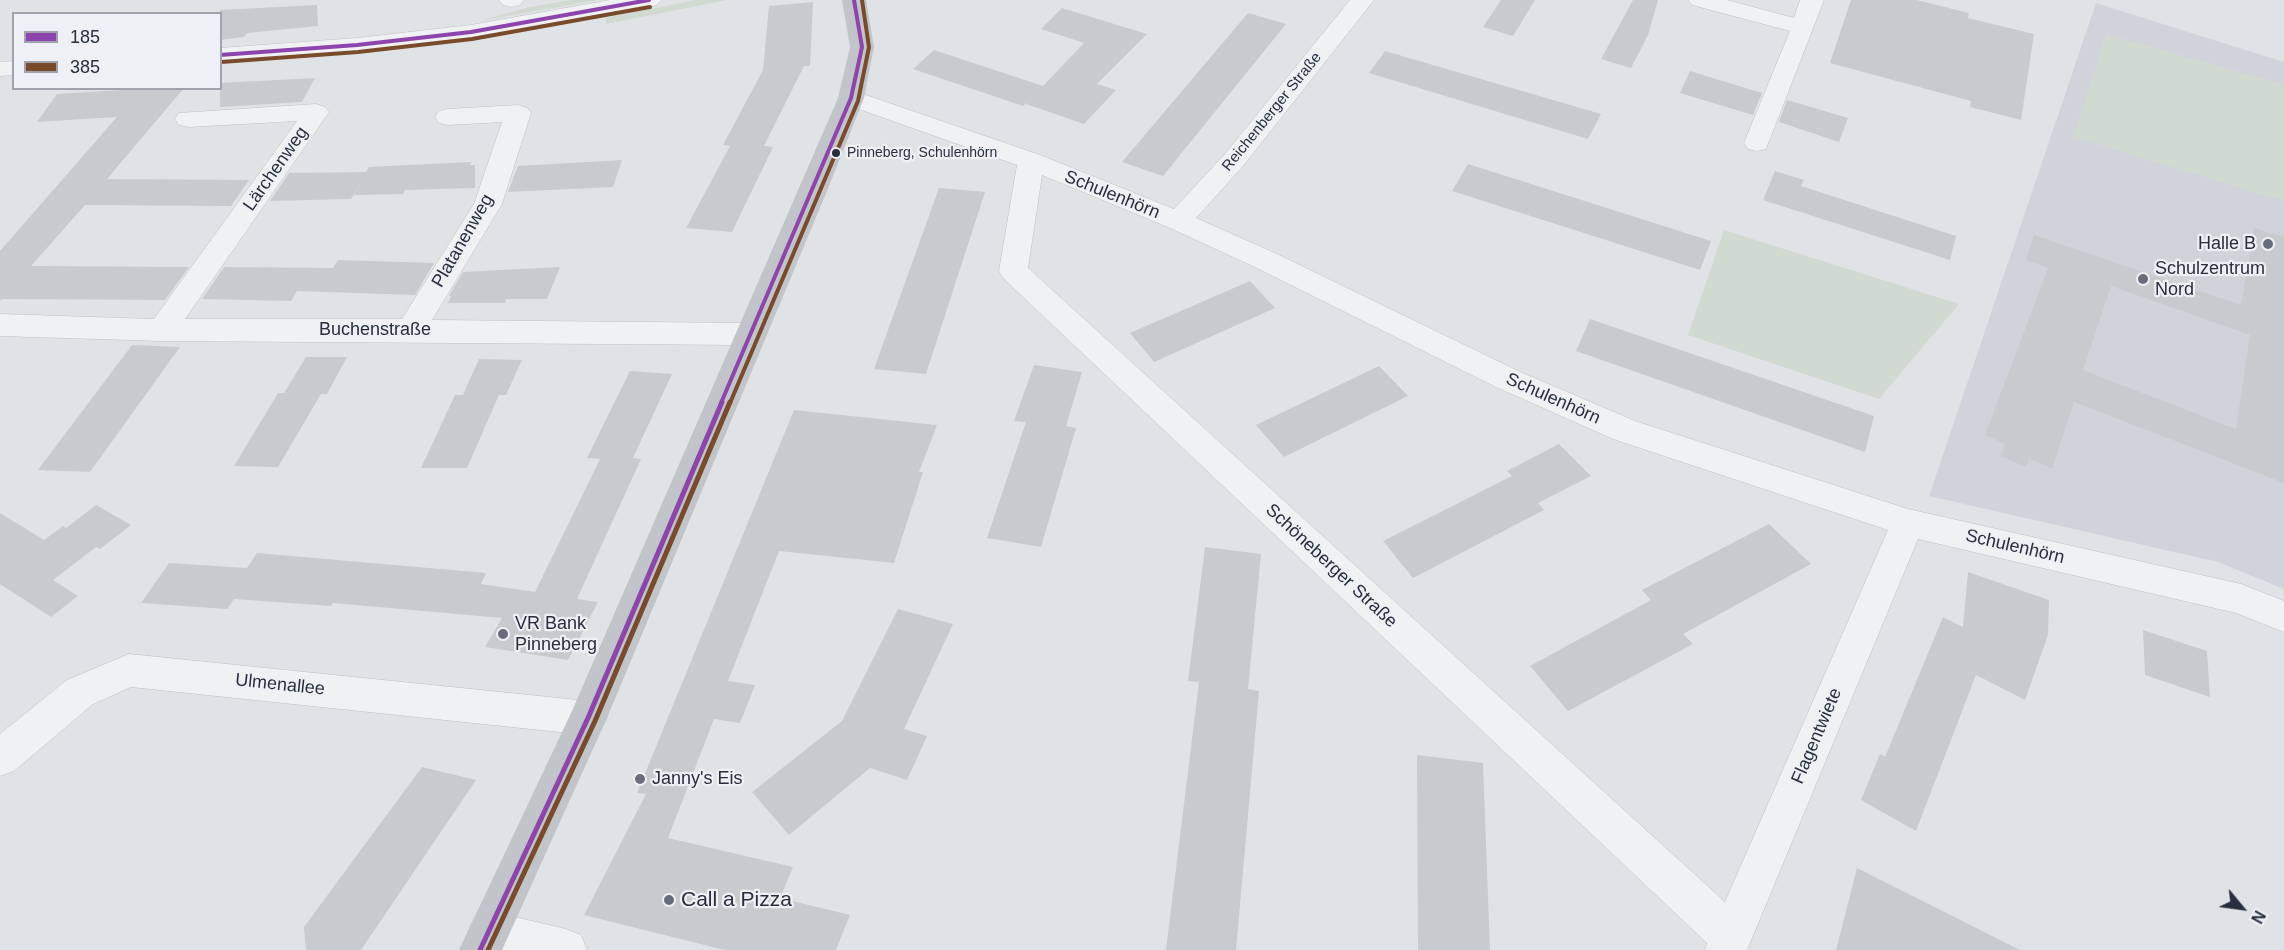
<!DOCTYPE html>
<meta charset="utf-8">
<style>
body{margin:0}
#map{position:relative;width:2284px;height:950px;overflow:hidden;background:#e0e3e6;font-family:Helvetica,sans-serif}
canvas{display:block}
.legend{position:absolute;left:12px;top:12px;width:210px;height:78px;box-sizing:border-box;background:#eef0f5;border:2px solid #9ea3ac;margin:0;padding:8px 10px;list-style:none;font-size:18px;color:#272f3e}
.legend li{display:flex;align-items:center;gap:12px;height:30px}
.legend b{width:30px;border:2px solid #9ea3ac}
.north{position:absolute;left:2212px;top:878px;width:60px;height:60px;-webkit-text-stroke:4px #eef0f5;paint-order:stroke;rotate:119deg;font-size:16px;font-weight:700;line-height:24px;text-align:center;color:#272f3e}
.north::after{content:'';display:block;margin:auto;width:21px;height:27px;background:#272f3e;clip-path:polygon(50% 0,100% 100%,50% 72%,0 100%)}
</style>
<div id="map">
<canvas width="2284" height="950"></canvas>
<ul class="legend">
<li><b style="height:8px;background:#8e44ad"></b>185</li>
<li><b style="height:8px;background:#7a4b2a"></b>385</li>
</ul>
<div class="north">N</div>
</div>
<script>
const ctx = document.querySelector('canvas').getContext('2d');
ctx.lineJoin = 'round';
function fill(path, color) { ctx.fillStyle = color; ctx.fill(path, 'evenodd'); }
const shape = rows => new Path2D(rows.map(r => 'M' + r).join(''));
function strokePath(path, color, width, dash) { ctx.strokeStyle = color; ctx.lineWidth = width; ctx.lineCap = dash ? 'butt' : 'round'; ctx.setLineDash(dash || []); ctx.stroke(path); }
function write(font, color, halo, rows, align = 'center') {
  ctx.font = font + ' Helvetica,sans-serif'; ctx.lineWidth = 4.5; ctx.setLineDash([]); ctx.textBaseline = 'middle'; ctx.strokeStyle = halo; ctx.fillStyle = color; for (const [text, x, y, turn = 0] of rows) {
    ctx.save(); ctx.translate(x, y); ctx.rotate((+turn || 0) * Math.PI / 180); ctx.textAlign = isNaN(turn) ? turn : align; if (halo) ctx.strokeText(text, 0, 0); ctx.fillText(text, 0, 0); ctx.restore();
  }
}
fill(shape([
 [2096,3,2284,62,2284,589,2218,562,1929,496]
]), '#d0d4da');
fill(shape([
 [571,0,598,0,479,21,529,7],
 [696,0,727,0,606,24,606,18],
 [2106,34,2284,85,2284,201,2074,137],
 [1724,230,1959,304,1879,399,1688,335]
]), '#d0dad1');
fill(shape([
 [1501,0,1535,0,1513,36,1483,27],
 [1633,0,1658,0,1648,35,1631,68,1601,59],
 [1851,0,1917,0,1969,13,1968,18,2034,34,2021,120,1970,107,1971,101,1830,63],
 [813,2,810,66,804,66,764,146,773,147,732,232,686,228,730,146,723,145,763,70,769,6],
 [317,5,318,26,247,33,244,37,220,40,220,10],
 [1062,8,1147,34,1097,84,1116,90,1084,124,1026,104,1027,102,1023,106,913,69,934,50,1043,86,1084,43,1041,29],
 [1248,13,1286,24,1163,176,1122,162],
 [1385,51,1601,114,1588,139,1369,73],
 [1690,71,1762,93,1753,115,1680,93],
 [315,78,302,102,220,107,220,83],
 [153,88,184,88,107,179,249,180,231,206,85,205,31,266,189,267,165,300,2,299,0,301,0,251,117,117,37,122,57,94],
 [1787,100,1848,118,1839,142,1779,122],
 [622,160,613,187,508,192,518,166],
 [471,162,470,165,475,165,475,188,405,190,403,194,354,195,362,181,351,199,270,201,289,173,366,172,369,167],
 [1468,164,1711,241,1700,270,1452,191],
 [1775,171,1804,180,1801,186,1956,236,1950,260,1763,200],
 [939,188,985,192,926,374,874,369],
 [2254,228,2284,237,2284,483,2074,402,2052,469,2029,459,2026,467,2000,456,2005,444,1985,435,2048,268,2026,260,2034,235,2241,305],
 [2111,286,2250,335,2236,429,2083,370],
 [338,260,434,263,415,295,297,291,291,301,202,299,224,267,333,268],
 [560,267,547,299,506,299,505,303,448,303,451,296,449,296,463,272],
 [1250,281,1275,308,1154,362,1130,333],
 [1590,319,1874,416,1865,452,1576,351],
 [132,345,180,347,90,472,38,470],
 [306,357,347,357,327,394,321,394,278,467,234,466,278,393,284,393],
 [479,359,522,360,506,395,499,395,467,468,421,468,455,395,463,395],
 [1034,365,1082,372,1066,426,1076,428,1041,547,987,538,1026,422,1014,421],
 [1379,366,1408,396,1284,457,1256,425],
 [630,371,672,374,633,458,641,459,577,599,598,602,568,660,485,647,502,618,333,603,331,606,234,599,227,609,141,603,169,563,247,568,257,553,486,573,481,584,535,592,600,459,587,458],
 [794,410,937,425,919,472,923,472,894,563,779,551,728,681,755,685,740,723,714,719,668,838,793,867,780,898,850,915,836,950,725,950,584,915,646,794,637,793],
 [1559,444,1591,476,1538,503,1544,510,1413,578,1383,541,1512,476,1507,471],
 [96,505,131,525,100,549,96,547,53,580,78,596,51,617,0,584,0,513,44,540,63,526,66,528],
 [1769,524,1811,564,1683,634,1693,644,1568,711,1530,666,1651,600,1642,590],
 [1205,547,1261,554,1248,689,1259,691,1236,950,1166,950,1199,682,1188,681],
 [1968,572,2049,600,2048,635,2025,700,1976,675,1916,831,1861,800,1880,754,1885,757,1943,617,1963,627],
 [898,609,953,624,904,729,927,736,907,780,870,768,789,835,752,792,842,721],
 [2143,630,2207,651,2210,697,2145,675],
 [1417,755,1483,763,1490,950,1418,950],
 [422,767,476,780,361,950,306,950,304,927],
 [1857,868,2020,950,1836,950]
]), '#c7cbce');
const minor = shape([
 [499,0,524,0,520,5,512,7,503,5,499,0],
 [1350,0,1374,0,1243,166,1196,218,1277,254,1518,371,1635,421,1908,509,2241,584,2284,601,2284,632,2236,613,1918,539,1747,950,1705,950,1707,943,1003,278,999,271,1017,165,842,103,838,98,842,93,851,90,860,93,1040,155,1174,209,1225,154,1350,0],
 [1042,175,1168,227,1257,268,1496,387,1613,439,1888,530,1725,902,1028,268,1042,175],
 [1688,0,1727,0,1794,18,1800,0,1824,0,1766,149,1757,151,1748,149,1744,143,1790,31,1692,5,1688,0],
 [316,104,325,107,329,112,185,319,402,319,474,204,502,122,448,125,439,123,435,117,439,111,448,109,518,105,527,108,531,113,502,204,432,320,750,323,761,326,765,334,761,342,750,345,162,341,0,336,0,314,154,319,297,121,188,127,179,125,175,119,179,113,316,104],
 [129,654,588,701,601,706,607,718,601,730,588,735,131,687,93,704,14,771,0,776,0,734,67,680,129,654],
 [489,911,566,929,581,935,587,950,481,950,474,947,468,932,474,917,489,911]
]);
const tertiary = shape([
 [610,0,661,0,657,5,649,7,471,39,357,52,220,62,220,48,357,38,471,25,610,0],
 [14,61,14,75,0,76,0,62,14,61]
]);
strokePath(minor, '#bdbfc2', 1);
strokePath(tertiary, '#bdbfc2', 1);
fill(minor, '#f0f1f2');
fill(tertiary, '#f0f1f2');
fill(shape([
 [842,0,866,0,874,47,864,98,827,191,607,718,502,950,459,950,572,711,838,98,850,47,842,0]
]), '#c1c4c8');
strokePath(shape([
 [220,55,357,45,471,32,649,0],
 [721,403,851,98,862,47,854,0]
]), '#8e44ad', 4);
strokePath(shape([
 [480,950,588,718,722,402]
]), '#8e44ad', 5);
strokePath(shape([
 [221,62,358,52,472,39,650,7],
 [730,403,858,101,869,47,862,0]
]), '#7a4b2a', 4);
strokePath(shape([
 [488,950,595,721,730,402]
]), '#7a4b2a', 5);
for (const [x, y, r, color] of [
 [836,153,5,"#272f3e"],
 [2268,244,6,"#686e79"],
 [2143,279,6,"#686e79"],
 [503,634,6,"#686e79"],
 [640,779,6,"#686e79"],
 [669,900,6,"#686e79"]
]) { const dot = new Path2D(); dot.arc(x, y, r, 0, 2 * Math.PI); ctx.fillStyle = color; ctx.fill(dot); strokePath(dot, '#eef0f5', 2); }
write('14px', '#272f3e', '#eef0f5', [
 ["Pinneberg, Schulenhörn",847,153]
], 'left');
write('15px', '#272f3e', '#eef0f5', [
 ["Reichenberger Straße",1272,112,-51]
]);
write('18px', '#272f3e', '#eef0f5', [
 ["Lärchenweg",276,169,-55],
 ["Schulenhörn",1112,195,22],
 ["Platanenweg",463,241,-60],
 ["Buchenstraße",375,330],
 ["Schulenhörn",1553,399,24],
 ["Schulenhörn",2015,547,13],
 ["Schöneberger Straße",1331,566,43],
 ["Ulmenallee",280,685,6],
 ["Flagentwiete",1817,736,-67]
]);
write('18px', '#272f3e', '#eef0f5', [
 ["Halle B",2256,244,"right"],
 ["Schulzentrum",2155,269],
 ["Nord",2155,290],
 ["VR Bank",515,624],
 ["Pinneberg",515,645],
 ["Janny's Eis",652,779]
], 'left');
write('21px', '#272f3e', '#eef0f5', [
 ["Call a Pizza",681,900]
], 'left');
</script>
